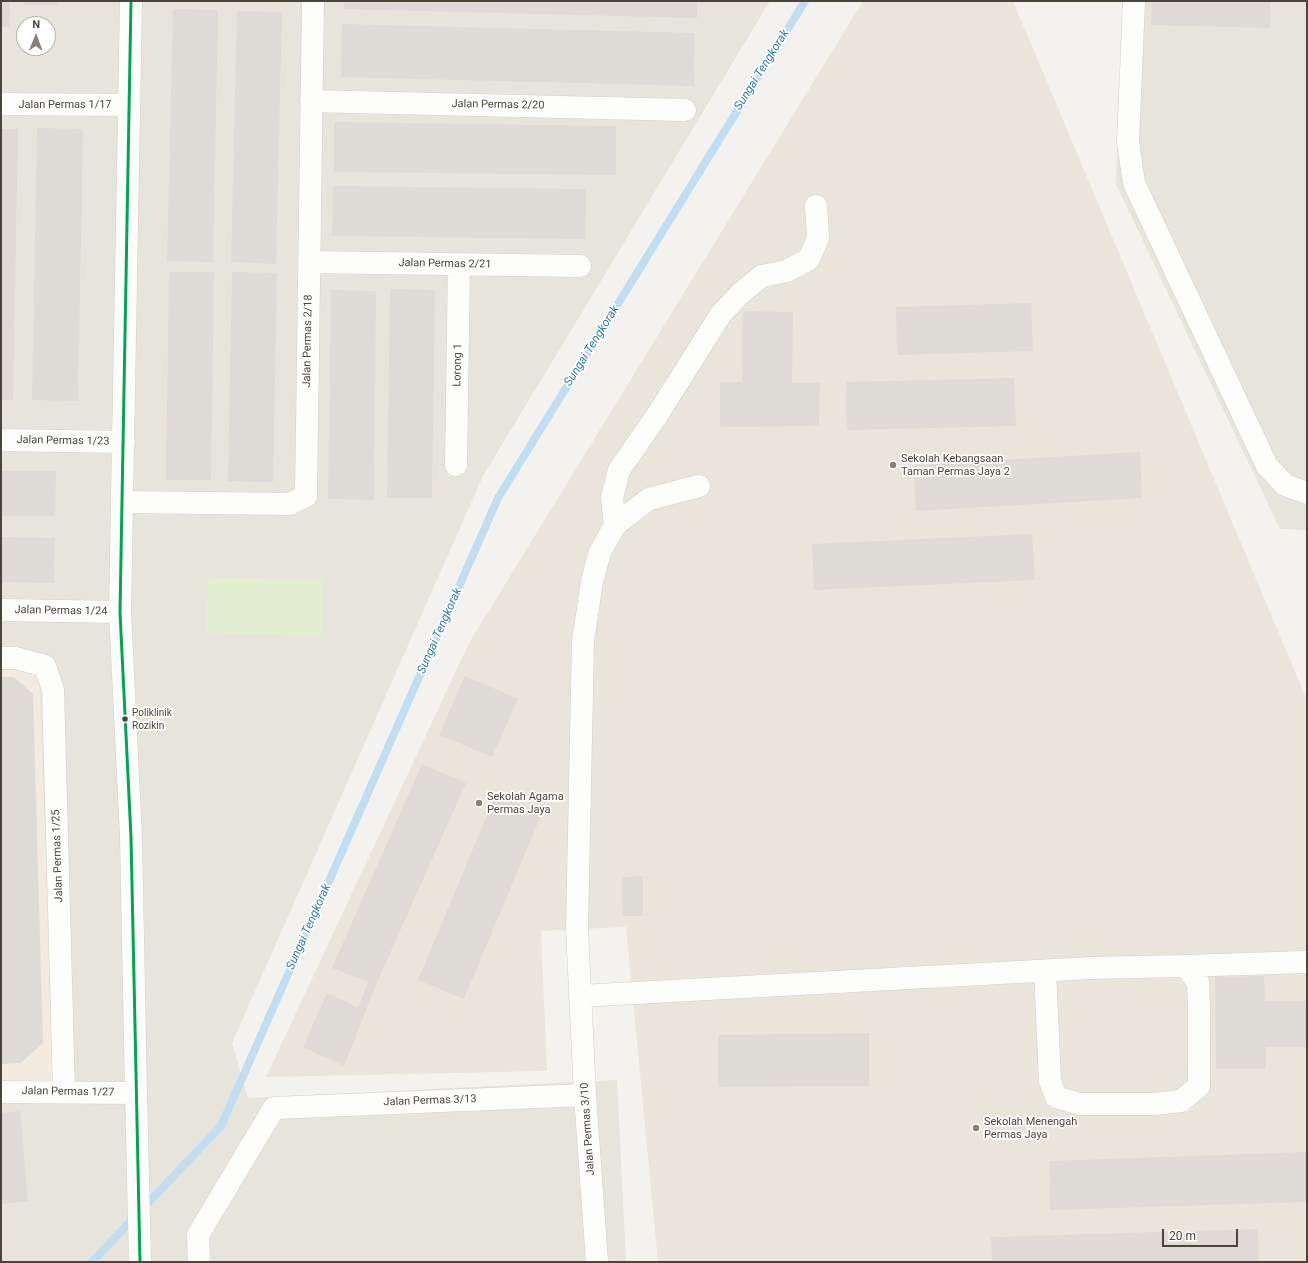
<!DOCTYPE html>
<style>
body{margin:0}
#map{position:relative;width:1308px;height:1263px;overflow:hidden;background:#f4f2ee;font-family:Roboto,sans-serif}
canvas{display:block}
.frame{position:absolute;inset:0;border:2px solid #4b4439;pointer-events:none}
.north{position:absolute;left:16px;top:16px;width:40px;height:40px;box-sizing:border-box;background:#fff;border:1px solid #b7b4b0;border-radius:50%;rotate:1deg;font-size:11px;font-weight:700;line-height:16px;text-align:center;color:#4b4439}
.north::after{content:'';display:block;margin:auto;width:14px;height:18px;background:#868178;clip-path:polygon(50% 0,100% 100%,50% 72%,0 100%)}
.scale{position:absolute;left:1162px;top:1229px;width:76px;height:18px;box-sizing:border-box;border:2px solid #4b4439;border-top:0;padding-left:5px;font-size:12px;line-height:14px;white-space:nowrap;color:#4b4439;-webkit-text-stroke:3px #fff;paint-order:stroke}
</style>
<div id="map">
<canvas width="1308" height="1263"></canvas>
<div class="frame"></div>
<div class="north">N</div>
<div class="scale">20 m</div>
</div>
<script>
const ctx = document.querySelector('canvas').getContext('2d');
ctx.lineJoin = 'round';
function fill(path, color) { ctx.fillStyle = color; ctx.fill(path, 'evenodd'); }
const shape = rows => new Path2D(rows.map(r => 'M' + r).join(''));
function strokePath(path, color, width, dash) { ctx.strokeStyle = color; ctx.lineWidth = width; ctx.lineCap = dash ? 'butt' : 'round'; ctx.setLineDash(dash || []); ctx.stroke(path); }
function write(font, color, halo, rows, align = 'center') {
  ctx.font = font + ' Roboto,sans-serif'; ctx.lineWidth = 3.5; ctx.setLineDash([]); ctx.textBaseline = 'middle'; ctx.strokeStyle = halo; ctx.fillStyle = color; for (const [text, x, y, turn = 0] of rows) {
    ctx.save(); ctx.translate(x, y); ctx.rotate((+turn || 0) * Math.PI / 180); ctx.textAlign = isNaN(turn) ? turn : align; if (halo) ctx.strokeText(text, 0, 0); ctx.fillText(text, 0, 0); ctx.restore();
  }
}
fill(shape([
 [1,1,770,1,483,476,232,1043,248,1098,617,1080,626,1262,1,1262],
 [24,24,48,24,48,48,24,48],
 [1123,1,1307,1,1307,530,1280,529,1116,184]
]), '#e7e4dc');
fill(shape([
 [1,670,39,670,54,1081,1,1081]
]), '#f3ebdf');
fill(shape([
 [863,1,1013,1,1307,700,1307,1262,658,1262,626,927,541,931,547,1071,266,1077,469,643]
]), '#eae5da');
fill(shape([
 [208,577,322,580,321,636,206,633]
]), '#e1eecf');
strokePath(shape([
 [92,1262,221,1126,498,498,805,1]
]), '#c0ddf1', 8);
fill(shape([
 [1,1,10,1,9,27,1,27],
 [24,1,58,1,57,5,24,5],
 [344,1,697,1,697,18,344,9],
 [1152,1,1270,1,1270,28,1151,25],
 [173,9,218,10,213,262,167,261],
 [237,11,282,12,276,264,231,262],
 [342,24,695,33,694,86,341,77],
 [334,122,616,126,616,175,334,172],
 [37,128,83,129,78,401,32,400],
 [1,129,18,129,13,400,1,400],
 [333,186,586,189,585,239,332,236],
 [169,272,214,272,211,480,166,480],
 [232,272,277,273,273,482,228,481],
 [390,289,435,290,432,498,387,498],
 [331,290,376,291,374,500,328,499],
 [1031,303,1033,351,897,355,896,307],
 [743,311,793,312,792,383,820,383,819,426,720,427,720,382,742,382],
 [1014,378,1016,426,847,430,846,382],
 [1140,452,1142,498,916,511,913,465],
 [1,471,56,471,55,516,1,516],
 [1032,534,1035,580,814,590,812,544],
 [1,537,55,538,54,583,1,582],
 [465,676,518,699,492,757,439,735],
 [1,677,14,677,33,694,43,1043,21,1063,1,1064],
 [422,764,466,783,375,987,344,1066,303,1047,327,993,358,1008,368,982,332,968],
 [496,794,542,813,464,999,418,980],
 [643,876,643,916,623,916,622,877],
 [1264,976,1265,1001,1307,1001,1307,1047,1266,1047,1266,1069,1216,1069,1215,977],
 [869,1033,869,1086,718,1087,718,1035],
 [20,1111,28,1201,1,1204,1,1113],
 [1307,1152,1307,1202,1050,1210,1049,1161],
 [1258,1229,1259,1262,992,1262,991,1237]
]), '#dedbd6');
const minor = shape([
 [131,1,120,612,131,837,136,1093,140,1262],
 [1134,1,1128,142,1134,183,1267,466,1285,485,1307,493],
 [311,101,685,110],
 [1,104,129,105],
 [309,262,580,266],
 [1,440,124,442],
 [456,465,459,264],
 [123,502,290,504,306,496,313,1],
 [615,525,612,498,619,470,656,417,721,314,741,293,762,276,787,271,809,259,818,238,816,206],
 [1,610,120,612],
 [1,658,16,658,45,666,53,690,64,1092],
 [1185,966,1305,962],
 [580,996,1091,968,1185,966,1198,982,1199,1007,1199,1086,1181,1101,1154,1104,1080,1104,1056,1097,1050,1081,1045,971],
 [1,1092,136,1093],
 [199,1262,198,1235,274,1108,585,1095],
 [597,1262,585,1095,577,929,583,642,592,581,600,552,615,525,649,499,699,486]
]);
strokePath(minor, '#d2d0cb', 23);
strokePath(minor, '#fdfdfc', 22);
strokePath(shape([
 [131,1,120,612,131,837,140,1262]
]), '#00a651', 3);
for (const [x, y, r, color] of [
 [893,465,4,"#868178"],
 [125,719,3.5,"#4b4439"],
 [479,803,4,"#868178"],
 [976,1128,4,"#868178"]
]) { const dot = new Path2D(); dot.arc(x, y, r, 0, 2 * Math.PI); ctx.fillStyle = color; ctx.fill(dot); strokePath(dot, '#fff', 1.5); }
write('10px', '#4b4439', '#fff', [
 ["Poliklinik",132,713],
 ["Rozikin",132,726]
], 'left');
write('11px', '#4b4439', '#fff', [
 ["Jalan Permas 1/17",65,105],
 ["Jalan Permas 2/20",498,105,1],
 ["Jalan Permas 2/21",445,264,1],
 ["Jalan Permas 2/18",308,341,-89],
 ["Lorong 1",458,365,-89],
 ["Jalan Permas 1/23",63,441,1],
 ["Jalan Permas 1/24",61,611,1],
 ["Jalan Permas 1/25",58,856,-92],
 ["Jalan Permas 1/27",68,1092,1],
 ["Jalan Permas 3/13",430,1101,-2],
 ["Jalan Permas 3/10",588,1129,-94]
]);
write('11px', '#4b4439', '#fff', [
 ["Sekolah Kebangsaan",901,459],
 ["Taman Permas Jaya 2",901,472],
 ["Sekolah Agama",487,797],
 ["Permas Jaya",487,810],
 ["Sekolah Menengah",984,1122],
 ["Permas Jaya",984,1135]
], 'left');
write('italic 12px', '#2e7ab2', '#fff', [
 ["Sungai Tengkorak",762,70,-58],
 ["Sungai Tengkorak",592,346,-58],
 ["Sungai Tengkorak",440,631,-66],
 ["Sungai Tengkorak",309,927,-66]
]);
</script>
